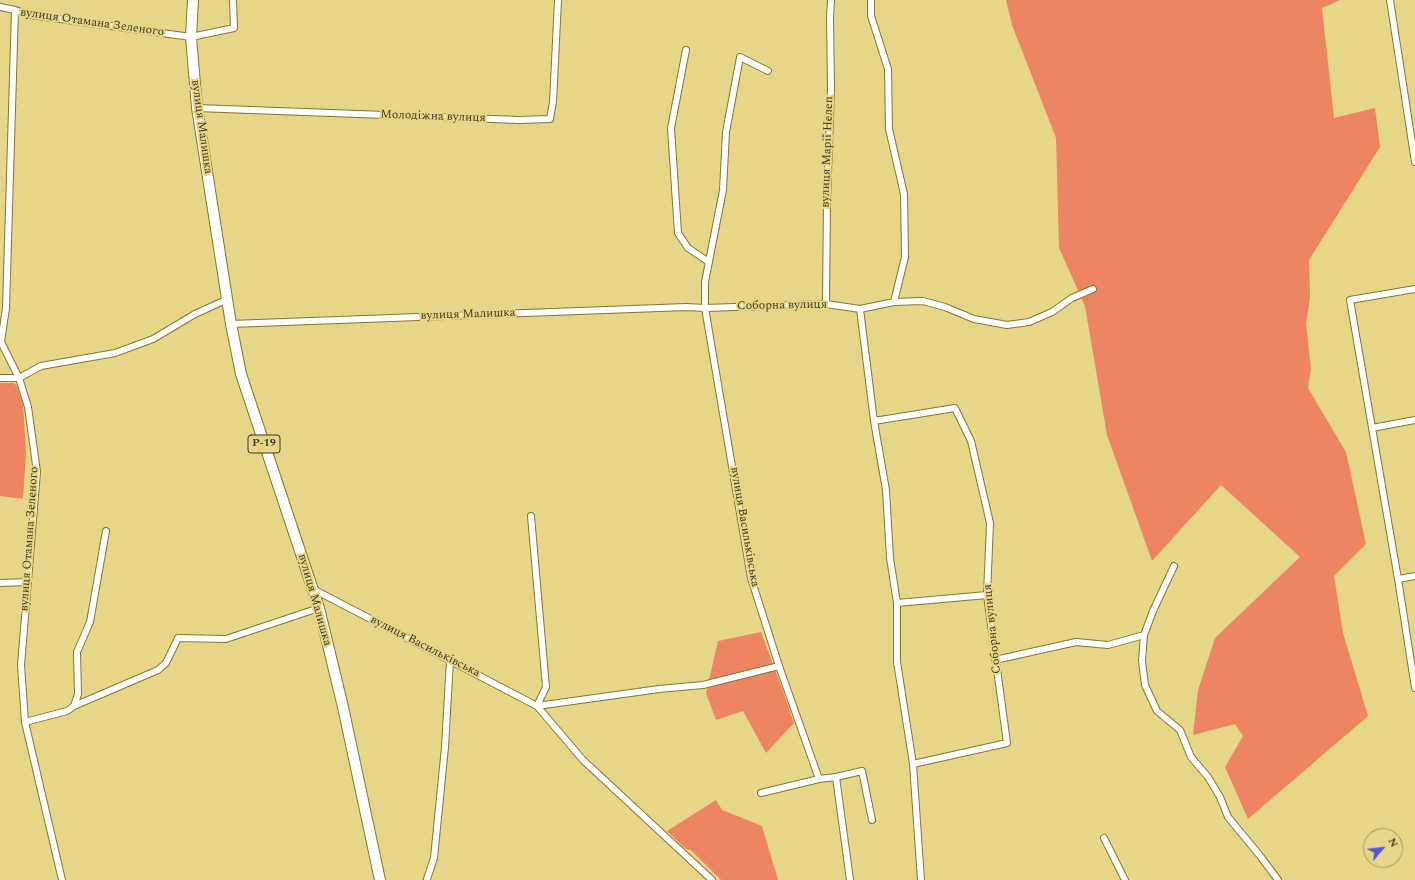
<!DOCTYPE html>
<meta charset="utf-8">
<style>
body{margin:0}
#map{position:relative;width:1415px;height:880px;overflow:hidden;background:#e5d688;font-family:Spectral,serif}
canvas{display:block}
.north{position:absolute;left:1363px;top:828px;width:40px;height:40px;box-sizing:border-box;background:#e5d688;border:1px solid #a3985c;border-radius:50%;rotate:62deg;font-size:11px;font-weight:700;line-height:16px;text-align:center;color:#403a1a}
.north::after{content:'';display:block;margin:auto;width:14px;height:18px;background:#5957ce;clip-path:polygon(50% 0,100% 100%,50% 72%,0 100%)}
</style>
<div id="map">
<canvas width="1415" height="880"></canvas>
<div class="north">N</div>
</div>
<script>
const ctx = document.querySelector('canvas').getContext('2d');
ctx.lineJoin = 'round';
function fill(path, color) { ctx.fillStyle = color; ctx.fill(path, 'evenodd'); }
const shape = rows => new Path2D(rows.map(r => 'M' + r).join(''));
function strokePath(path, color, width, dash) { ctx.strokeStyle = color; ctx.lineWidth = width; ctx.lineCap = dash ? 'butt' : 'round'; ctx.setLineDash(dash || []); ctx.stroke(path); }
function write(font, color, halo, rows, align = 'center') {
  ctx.font = font + ' Spectral,serif'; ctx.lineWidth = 4; ctx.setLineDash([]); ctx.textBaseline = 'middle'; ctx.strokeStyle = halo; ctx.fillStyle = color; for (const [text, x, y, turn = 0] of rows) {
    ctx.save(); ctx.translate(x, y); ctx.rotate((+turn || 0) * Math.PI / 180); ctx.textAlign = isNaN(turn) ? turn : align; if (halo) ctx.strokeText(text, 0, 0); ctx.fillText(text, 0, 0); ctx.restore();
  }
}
fill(shape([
 [1006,0,1340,0,1322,8,1334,118,1375,108,1380,147,1309,260,1310,298,1306,324,1311,369,1308,388,1346,452,1366,544,1334,576,1343,633,1368,716,1248,819,1225,767,1243,736,1235,724,1193,735,1198,690,1215,638,1300,557,1221,485,1152,561,1107,435,1085,306,1059,248,1056,138,1012,25],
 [0,383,14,383,17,386,23,404,26,453,23,499,0,496],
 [761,632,782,688,794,723,766,753,743,711,716,720,706,693,718,641],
 [716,800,722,810,762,826,778,880,721,880,691,850,686,849,667,831]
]), '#ee8562');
const minor = shape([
 [871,0,871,16,888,69,889,129,904,194,905,257,894,302],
 [1390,0,1415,162],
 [0,7,15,10],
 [686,50,671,128,678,233,688,248,709,262],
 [197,108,519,120,550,119,553,102,558,0],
 [1415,289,1350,300,1398,579,1415,688],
 [826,304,827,201,831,88,830,18,831,0],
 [860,309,894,302,923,301,945,307,974,319,1007,325,1029,322,1052,312,1072,298,1093,289],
 [231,324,686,307,705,308,826,304,860,309,874,421,886,490,890,558,897,603,897,662,913,764,921,880],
 [0,378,19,378,41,366,115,353,153,339,195,314,228,299],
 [874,421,955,408,971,441,990,523,987,595,1007,743,913,764],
 [1372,428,1415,420],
 [531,516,546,687,537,706],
 [1174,566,1153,611,1144,635,1142,661,1145,685,1157,711,1180,730,1191,757,1208,777,1220,797,1228,817,1261,857,1278,880],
 [1398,579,1415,576],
 [0,583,28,582],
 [313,589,537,706,583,760,712,880],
 [897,603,987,595],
 [995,660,1076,642,1108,645,1144,635],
 [779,666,819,779],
 [74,706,158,670,166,663,178,638,226,639,319,608],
 [537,706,659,689,703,685,779,666,751,578,705,308,705,282,723,190,726,132,740,57,768,71],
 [25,722,67,711,74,706,78,694,77,652,90,622,106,531],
 [836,777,862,771,872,820],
 [761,793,819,779,836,777,850,880],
 [1104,838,1125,880],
 [427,879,434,858,445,747,450,660],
 [62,880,25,722,21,665,37,472,28,407,19,378,1,342,6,308,15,10,31,15,191,37,234,28,233,0]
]);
const primary = shape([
 [193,0,191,37,197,108,231,324,241,374,319,608,343,707,380,880]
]);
strokePath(minor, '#87792a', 8);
strokePath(primary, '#87792a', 12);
strokePath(minor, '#fff', 6);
strokePath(primary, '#fff', 10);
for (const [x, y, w] of [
 [264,444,32]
]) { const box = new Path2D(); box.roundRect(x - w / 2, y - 9, w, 18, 3); ctx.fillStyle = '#e5d688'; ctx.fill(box); strokePath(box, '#403a1a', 1); }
write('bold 11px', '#403a1a', null, [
 ["Р-19",264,444]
]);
write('12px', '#403a1a', '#e5d688', [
 ["вулиця Отамана Зеленого",92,23,8],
 ["Молодіжна вулиця",433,117,2],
 ["вулиця Малишка",201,127,82],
 ["вулиця Марії Нелеп",828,152,-88],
 ["Соборна вулиця",782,306,-1],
 ["вулиця Малишка",468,315,-2],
 ["вулиця Васильківська",744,527,80],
 ["вулиця Отамана Зеленого",30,539,-86],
 ["вулиця Малишка",314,600,74],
 ["Соборна вулиця",993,629,-96],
 ["вулиця Васильківська",425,647,27]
]);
</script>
